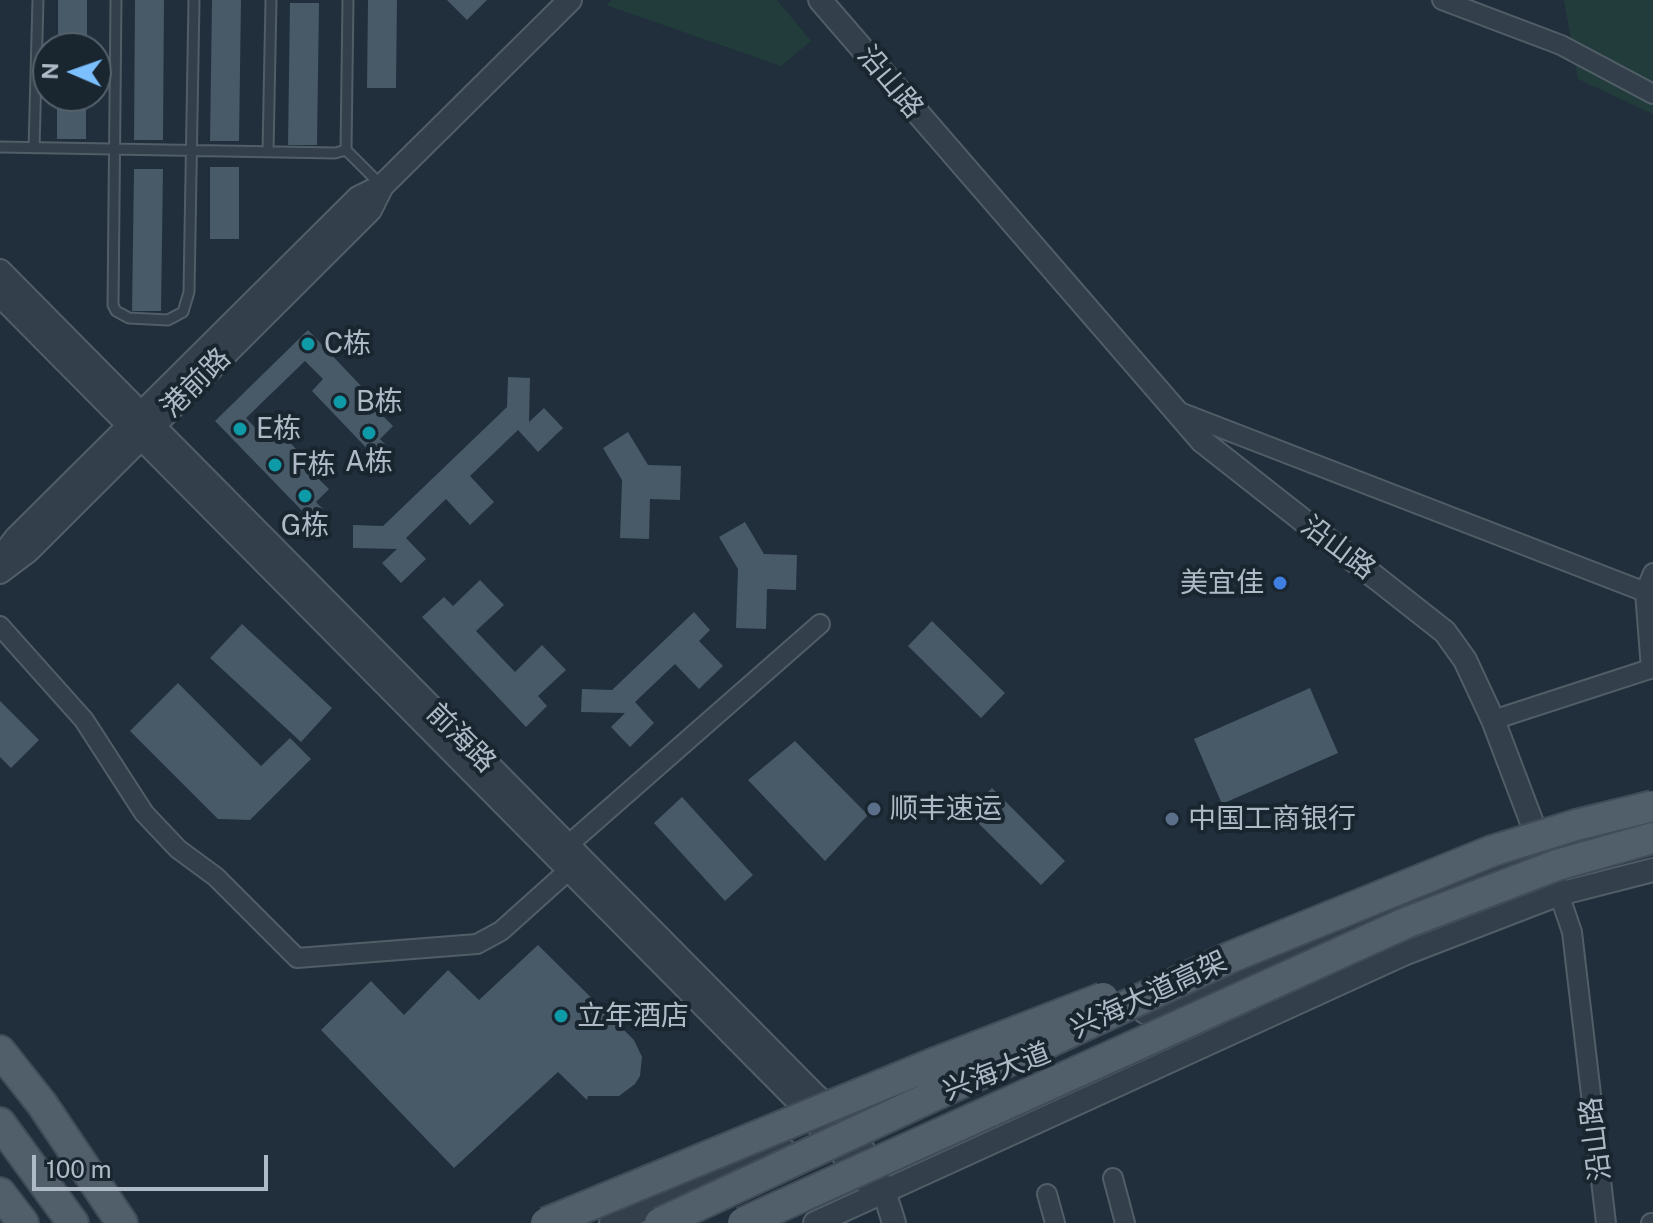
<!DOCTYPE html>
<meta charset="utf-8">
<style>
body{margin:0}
#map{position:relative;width:1653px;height:1223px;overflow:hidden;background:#202f3b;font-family:"Public Sans",sans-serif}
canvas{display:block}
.north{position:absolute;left:32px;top:32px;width:80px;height:80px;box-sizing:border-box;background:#19252f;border:2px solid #55616c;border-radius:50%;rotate:272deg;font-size:22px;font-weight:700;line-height:32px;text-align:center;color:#aebbc7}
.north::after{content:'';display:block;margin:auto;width:28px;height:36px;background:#7bbfff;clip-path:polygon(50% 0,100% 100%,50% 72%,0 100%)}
.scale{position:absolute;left:32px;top:1155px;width:236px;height:36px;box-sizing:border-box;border:4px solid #aebbc7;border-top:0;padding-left:10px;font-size:24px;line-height:28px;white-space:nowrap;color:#aebbc7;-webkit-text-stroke:6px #19252f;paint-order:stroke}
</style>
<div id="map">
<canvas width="1653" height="1223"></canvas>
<div class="north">N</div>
<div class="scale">100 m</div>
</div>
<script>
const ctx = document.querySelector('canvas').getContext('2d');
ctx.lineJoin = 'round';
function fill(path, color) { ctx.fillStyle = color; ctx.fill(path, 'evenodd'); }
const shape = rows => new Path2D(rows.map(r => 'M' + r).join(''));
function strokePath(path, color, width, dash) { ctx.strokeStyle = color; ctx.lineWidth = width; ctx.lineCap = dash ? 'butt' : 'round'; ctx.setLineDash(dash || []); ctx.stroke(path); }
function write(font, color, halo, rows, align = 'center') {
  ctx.font = font + ' "Public Sans","Noto Sans SC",sans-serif'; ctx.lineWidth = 8; ctx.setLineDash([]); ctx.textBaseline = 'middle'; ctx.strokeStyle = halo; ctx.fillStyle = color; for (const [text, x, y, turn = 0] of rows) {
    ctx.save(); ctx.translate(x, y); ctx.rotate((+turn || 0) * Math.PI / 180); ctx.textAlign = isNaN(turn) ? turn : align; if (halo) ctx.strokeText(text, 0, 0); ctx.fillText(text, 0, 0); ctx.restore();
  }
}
fill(shape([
 [612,0,777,0,811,41,781,66,606,5],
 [1564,0,1653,0,1653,114,1578,79]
]), '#223c3b');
fill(shape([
 [58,0,87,0,87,48,58,48],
 [135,0,164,0,163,140,134,140],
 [212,0,241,0,239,141,210,141],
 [368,0,397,0,396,88,367,88],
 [447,0,487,0,467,20],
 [290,3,319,3,317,145,288,145],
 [57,96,86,96,86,139,57,139],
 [210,167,239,167,239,239,210,239],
 [134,169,163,169,161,311,132,311],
 [308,330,362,387,358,391,393,426,380,439,387,446,375,457,312,391,323,379,305,361,246,418,268,441,275,435,280,440,284,436,297,450,293,454,329,489,316,502,323,509,311,520,215,421],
 [508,377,530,378,529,422,544,408,563,428,538,452,518,430,470,476,494,502,470,525,446,499,406,538,426,559,401,583,382,563,397,549,353,548,353,525,383,526,507,407],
 [628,432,648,465,681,466,680,500,650,499,649,539,620,538,622,480,603,448],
 [745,522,764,554,797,555,796,590,767,589,766,629,736,628,738,569,719,537],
 [480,580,504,605,476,631,495,651,515,672,542,645,566,670,538,696,547,706,526,727,422,617,444,597,453,606],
 [694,612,710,630,699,641,723,666,699,689,675,664,635,702,654,723,630,747,611,727,625,713,581,712,582,689,612,690],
 [932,621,1005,693,981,718,908,646],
 [242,624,332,708,301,742,210,658],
 [178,683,261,766,290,738,311,759,250,820,218,819,130,731],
 [1310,688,1338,753,1222,804,1194,739],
 [0,701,39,740,11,768,0,757],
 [795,741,868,815,825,861,748,780],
 [992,788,1065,861,1041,885,968,813],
 [682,797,753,875,725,901,654,823],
 [538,945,634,1040,642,1057,640,1076,635,1084,619,1096,588,1096,587,1100,558,1072,454,1168,321,1030,371,981,404,1015,448,970,479,1000]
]), '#485967');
const service = shape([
 [116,0,113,305,116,311,129,318,168,320,183,312,189,292,194,0],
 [0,147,335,153,346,150,348,0],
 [34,148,38,0],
 [346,150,381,185],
 [268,152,271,0]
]);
const minor = shape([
 [1442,0,1561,45,1653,94],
 [1177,411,1653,595],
 [0,626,84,720,144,813,178,849,216,877,297,958,477,944,501,931,569,870],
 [1651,669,1645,592,1653,573],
 [1493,720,1653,668],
 [568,845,820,624],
 [1559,894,1572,932,1606,1223],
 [1113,1178,1125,1223],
 [1047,1194,1055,1223],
 [1651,1223,1653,1223]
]);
const tertiary = shape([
 [820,0,1202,441,1445,632,1465,660,1493,720,1559,894],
 [0,271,814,1094,851,1126,884,1191,894,1223],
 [0,295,798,1101,865,1181],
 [0,559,16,538,358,198,382,186],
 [0,572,28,551,370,210,382,186,570,0],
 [1145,1012,1503,864,1653,822],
 [611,1223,785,1151],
 [815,1223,1406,953,1559,894,1653,870]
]);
const primary = shape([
 [0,1051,42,1104,122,1223],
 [0,1123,73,1223],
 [0,1193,23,1223]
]);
strokePath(service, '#515e68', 13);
strokePath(minor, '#515e68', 22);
strokePath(tertiary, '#515e68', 26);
strokePath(primary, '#404c57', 34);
strokePath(service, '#33404b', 9);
strokePath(minor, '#33404b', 18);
strokePath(tertiary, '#33404b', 22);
strokePath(primary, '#515f6b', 30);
const primaryBridge = shape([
 [546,1223,935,1063,1103,998],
 [660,1223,1231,957,1492,851,1576,825,1653,806],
 [743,1223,1408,922,1557,865,1653,838]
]);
strokePath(primaryBridge, '#404c57', 34, []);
strokePath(primaryBridge, '#515f6b', 30);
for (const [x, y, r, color] of [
 [308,344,8,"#0f9aa8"],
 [340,402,8,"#0f9aa8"],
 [240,429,8,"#0f9aa8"],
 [369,433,8,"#0f9aa8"],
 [275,465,8,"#0f9aa8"],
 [305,496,8,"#0f9aa8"],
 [1280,583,8,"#3f7fe0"],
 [874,809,8,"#5c6f8a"],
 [1172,819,8,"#5c6f8a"],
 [561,1016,8,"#0f9aa8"]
]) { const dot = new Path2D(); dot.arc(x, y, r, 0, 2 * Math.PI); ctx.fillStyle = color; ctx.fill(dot); strokePath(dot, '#19252f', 3); }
write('28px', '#aebbc7', '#19252f', [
 ["沿山路",890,82,50],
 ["港前路",196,383,-45],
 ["沿山路",1338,548,37],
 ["前海路",461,738,45],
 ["兴海大道高架",1149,995,-25],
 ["兴海大道",997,1072,-21],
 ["沿山路",1596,1139,-97]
]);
write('28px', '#aebbc7', '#19252f', [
 ["C栋",324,344],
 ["B栋",356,402],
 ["E栋",256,429],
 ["A栋",369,462,"center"],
 ["F栋",291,465],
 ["G栋",305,526,"center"],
 ["美宜佳",1264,583,"right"],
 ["顺丰速运",890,809],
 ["中国工商银行",1188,819],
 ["立年酒店",577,1016]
], 'left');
</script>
